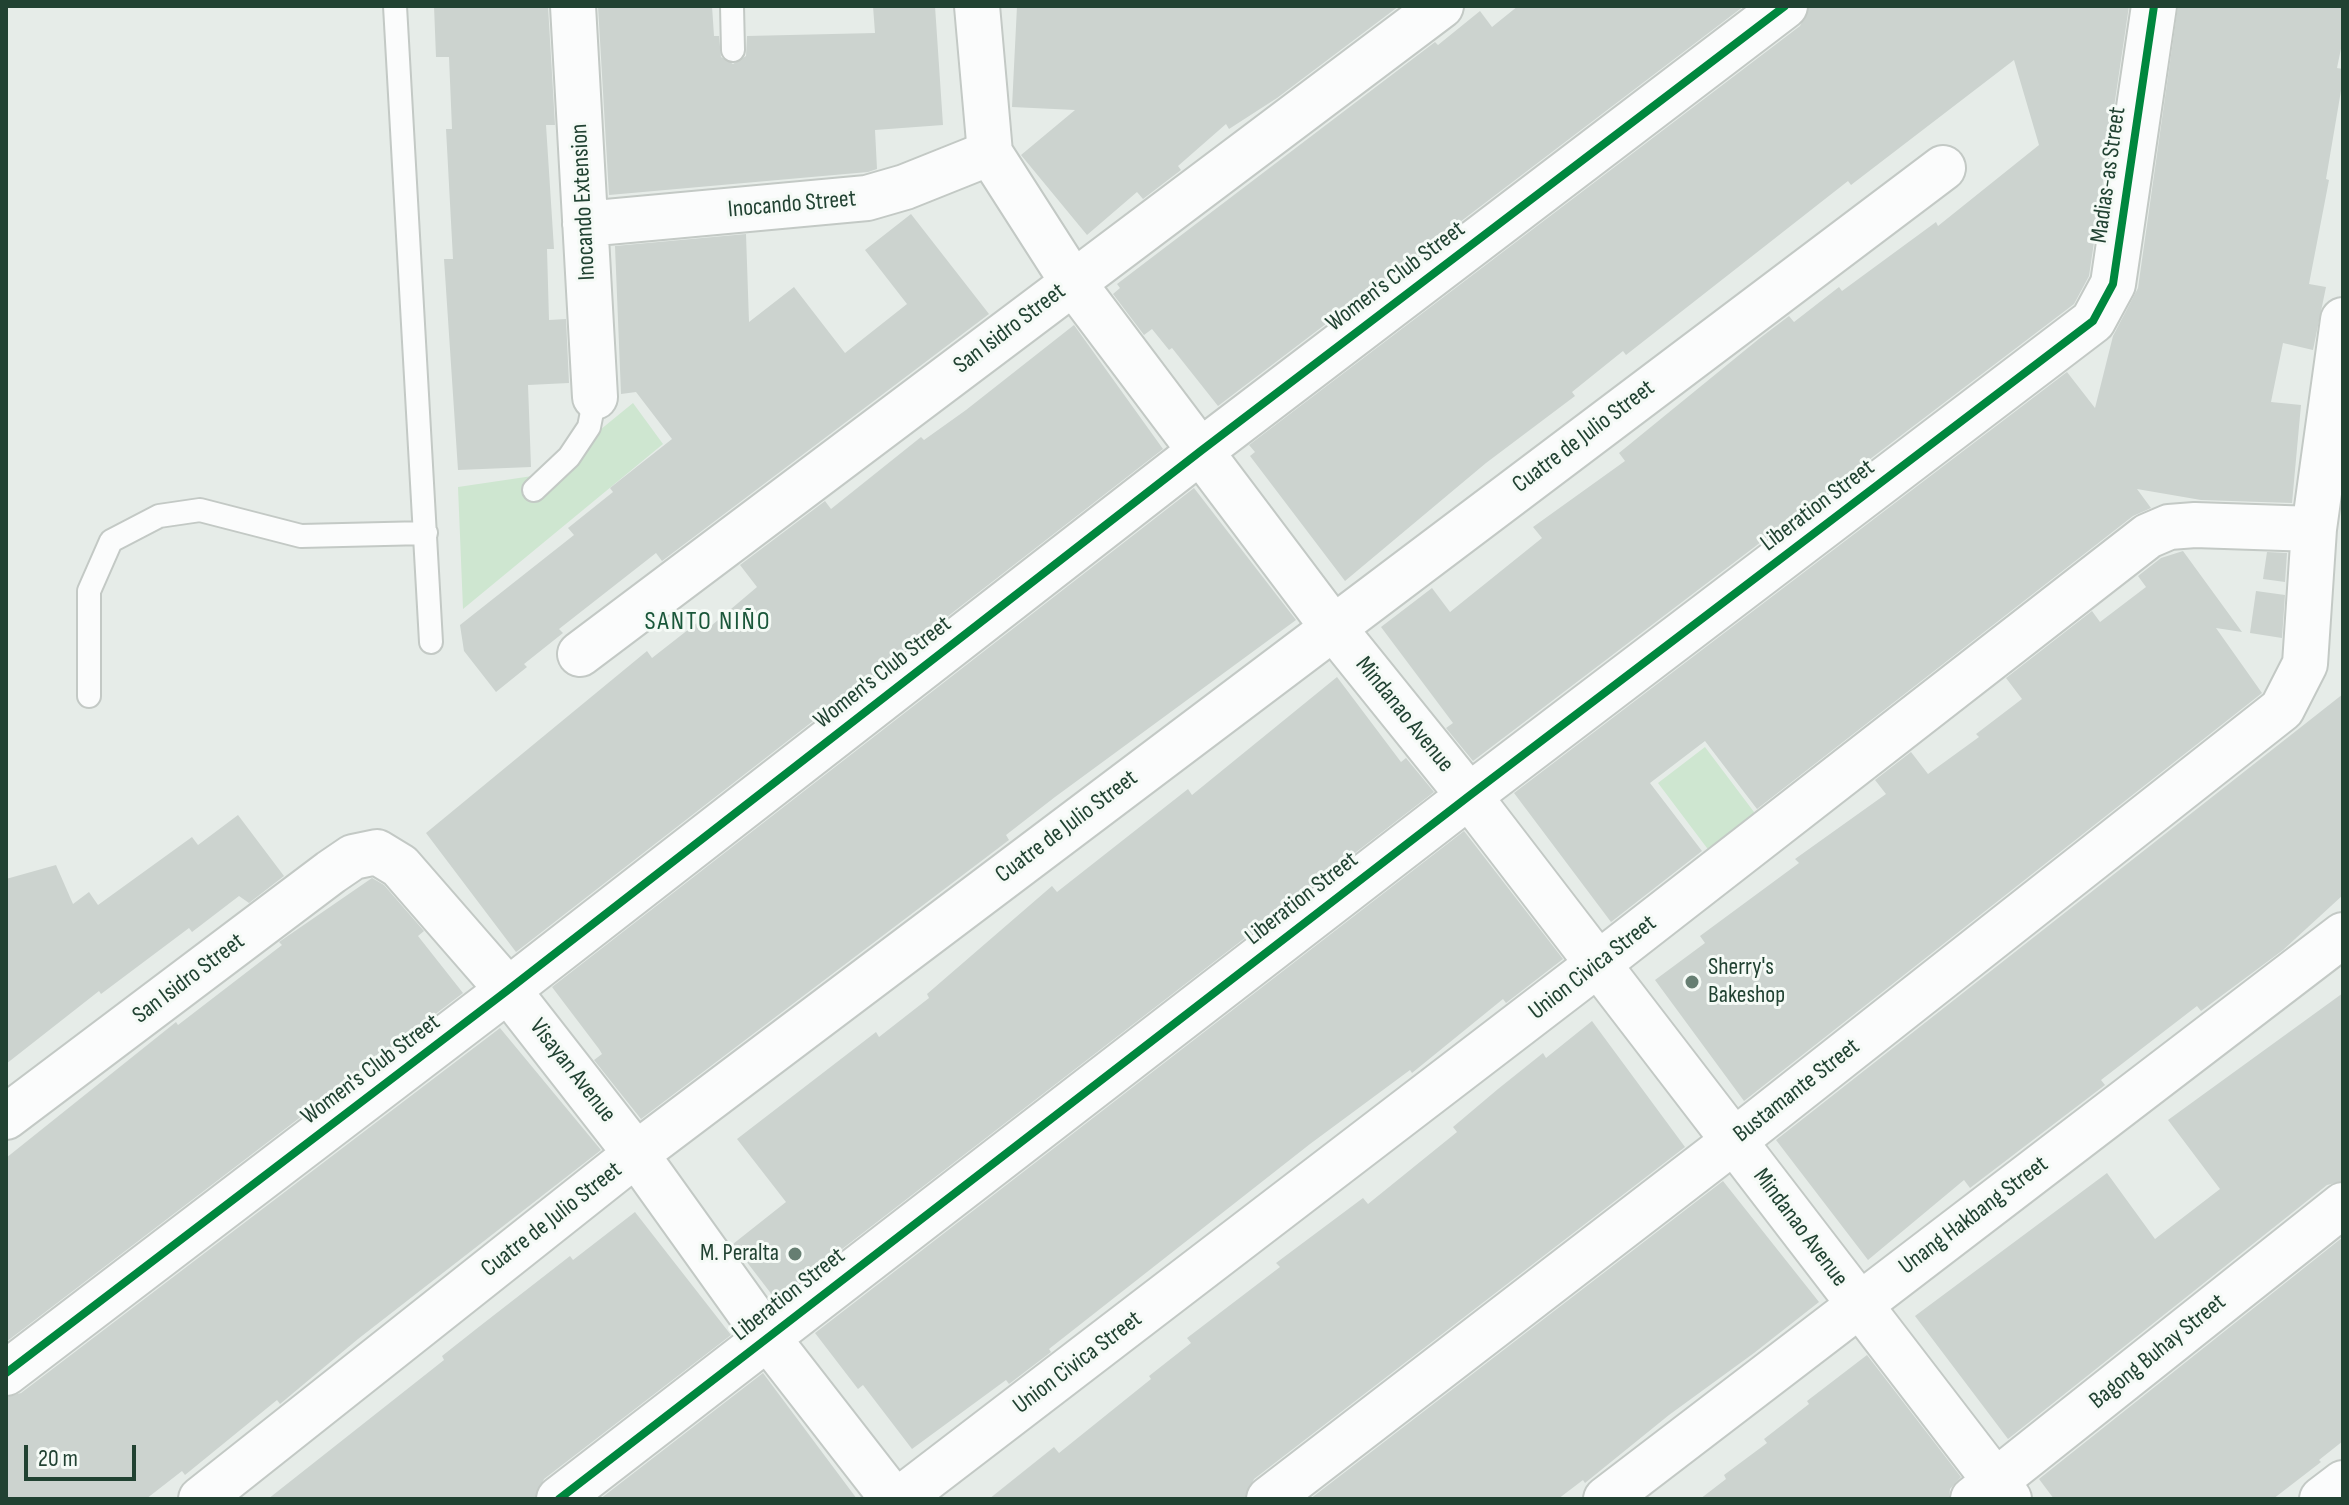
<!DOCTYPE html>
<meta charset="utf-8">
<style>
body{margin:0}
#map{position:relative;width:2349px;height:1505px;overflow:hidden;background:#e6ece8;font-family:"Sofia Sans Condensed",sans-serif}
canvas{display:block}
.frame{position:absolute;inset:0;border:8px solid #214232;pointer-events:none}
.scale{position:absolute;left:24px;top:1445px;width:112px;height:36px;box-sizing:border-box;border:4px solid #214232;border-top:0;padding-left:10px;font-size:24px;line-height:28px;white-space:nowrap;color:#214232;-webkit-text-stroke:6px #f5faf6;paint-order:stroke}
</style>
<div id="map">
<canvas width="2349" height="1505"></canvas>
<div class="frame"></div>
<div class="scale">20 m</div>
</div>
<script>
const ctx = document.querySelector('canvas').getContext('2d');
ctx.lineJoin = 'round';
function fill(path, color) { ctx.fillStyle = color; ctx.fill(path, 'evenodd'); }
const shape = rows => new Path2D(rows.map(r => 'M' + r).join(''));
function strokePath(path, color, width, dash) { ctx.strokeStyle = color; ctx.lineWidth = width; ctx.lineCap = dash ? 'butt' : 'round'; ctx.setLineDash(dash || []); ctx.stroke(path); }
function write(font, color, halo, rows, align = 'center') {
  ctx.font = font + ' "Sofia Sans Condensed",sans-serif'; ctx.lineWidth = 6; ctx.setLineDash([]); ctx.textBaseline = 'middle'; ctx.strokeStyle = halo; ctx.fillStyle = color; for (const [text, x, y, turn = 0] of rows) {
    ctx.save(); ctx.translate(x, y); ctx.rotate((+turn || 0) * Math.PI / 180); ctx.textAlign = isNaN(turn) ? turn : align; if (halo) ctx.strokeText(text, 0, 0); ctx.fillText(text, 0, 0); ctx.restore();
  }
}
fill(shape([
 [633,403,663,444,463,609,458,487,546,474],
 [1705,747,1757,816,1710,852,1658,783]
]), '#cee6d0');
fill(shape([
 [434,6,548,6,555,125,546,125,554,249,547,249,549,320,566,319,569,383,528,385,531,467,458,470,444,259,453,259,446,129,452,129,449,57,436,57],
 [598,6,712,6,714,36,719,36,721,57,733,64,746,56,747,36,875,33,873,6,935,6,943,125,875,130,877,169,868,172,609,195],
 [1017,6,1399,6,1277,98,1229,129,1226,124,1178,166,1181,170,1143,199,1137,192,1087,235,1021,155,1075,110,1012,107],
 [1518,6,1744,6,1218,406,1172,348,1169,350,1152,329,1144,335,1113,294,1120,288,1117,284,1435,42,1438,45,1480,11,1492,27],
 [1809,6,2129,6,2089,276,2074,304,1473,761,1446,728,1453,723,1381,627,1432,588,1450,612,1542,538,1533,527,1625,461,1619,453,1760,338,1789,316,1794,322,1839,287,1842,291,1936,222,1938,226,2039,145,2014,60,1851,185,1848,181,1626,355,1623,351,1572,392,1575,396,1486,463,1345,581,1250,456,1255,452,1249,445,1800,26],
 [2178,6,2343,6,2343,39,2337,68,2343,69,2343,79,2326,179,2329,180,2309,284,2326,287,2313,350,2283,343,2271,402,2301,405,2292,503,2201,500,2137,489,2151,508,2133,516,1757,809,1705,741,1650,783,1702,851,1611,922,1514,793,2067,372,2095,408,2113,336,2138,288],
 [911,214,989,314,662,561,656,553,559,629,563,633,524,664,527,667,496,692,464,651,460,625,574,535,568,528,613,492,610,488,672,439,636,392,621,394,615,246,746,234,749,322,794,287,845,353,907,304,865,250],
 [1074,325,1163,449,516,952,426,833,647,651,652,658,698,622,705,631,757,587,740,565,825,501,831,509,921,437,924,440,966,410],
 [1194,488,1296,620,1055,797,1006,835,1009,840,641,1119,594,1060,602,1054,599,1049,552,987],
 [2183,551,2242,632,2216,628,2262,693,1744,1101,1655,980,1705,943,1700,936,1799,863,1795,859,1886,794,1875,780,1911,752,1928,774,1979,737,1976,734,2022,699,2006,678,2092,611,2100,622,2146,587,2138,576,2161,558],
 [2267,552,2287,553,2285,582,2263,579],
 [2256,591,2285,595,2282,638,2250,633],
 [1337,677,1401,762,1406,758,1434,792,776,1300,733,1244,786,1202,737,1139,876,1032,879,1037,929,998,927,994,1052,886,1057,892,1188,789,1192,795],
 [2343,694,2343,895,2283,950,2201,1011,2197,1006,2101,1080,2105,1085,1970,1188,1964,1180,1868,1260,1776,1140],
 [238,815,284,876,249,903,239,896,192,932,189,928,101,994,99,991,6,1064,6,879,56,865,73,904,89,892,98,905,192,837,198,845],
 [1464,831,1563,959,1506,1003,1503,999,1412,1073,1410,1070,1310,1144,1049,1349,1051,1352,1009,1384,1006,1380,912,1449,863,1385,858,1389,815,1333],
 [372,878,384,885,424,931,418,936,463,993,6,1342,6,1158,176,1022,178,1025,282,945,279,942],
 [2343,993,2343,1181,2327,1185,2008,1439,1915,1316,2107,1173,2155,1239,2220,1189,2168,1120],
 [1592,1021,1685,1147,1254,1479,1245,1499,989,1499,1054,1447,1059,1453,1151,1379,1149,1376,1191,1343,1187,1338,1280,1267,1276,1263,1363,1198,1368,1204,1457,1132,1453,1127,1498,1089,1543,1053,1546,1058],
 [500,1028,601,1150,358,1339,280,1404,277,1400,185,1475,182,1471,146,1499,6,1499,6,1397,21,1393],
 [1723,1181,1819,1302,1754,1353,1669,1415,1585,1483,1583,1480,1558,1499,1310,1499],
 [635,1212,731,1335,544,1479,535,1499,268,1499,444,1360,442,1356,480,1326,570,1256,573,1260],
 [2343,1237,2343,1441,2319,1460,2321,1462,2273,1499,2054,1499,2039,1479],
 [1867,1355,1961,1477,1950,1489,1949,1499,1700,1499,1726,1479,1724,1475,1767,1443,1764,1439,1809,1404,1807,1401],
 [763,1373,857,1499,600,1499]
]), '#ccd3cf');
const service = shape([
 [395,6,431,642],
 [732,6,733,50],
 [534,490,569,457,589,427,595,397],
 [89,696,89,591,111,541,159,516,200,510,301,536,426,533]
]);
const minor = shape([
 [573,6,595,397],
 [585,224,867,198,905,187,990,153],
 [580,654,1441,6],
 [6,1117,331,872,353,857,377,852,400,866,508,990,636,1154,767,1337,893,1499],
 [6,1373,508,990,1202,450,1785,6],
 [201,1499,636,1154,1943,168],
 [559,1499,1469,796,2093,321,2113,284,2154,6],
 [900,1499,1598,964,2148,536,2169,527,2195,525,2314,529],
 [1269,1499,1734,1141,2282,709,2305,664,2314,529,2343,320],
 [1606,1499,2343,935],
 [1973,1499,2343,1205],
 [2322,1499,2343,1483]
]);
const tertiary = shape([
 [977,6,990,153,1072,281,1332,626,1469,796,2009,1499]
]);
strokePath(service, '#c3c9c5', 26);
strokePath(minor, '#c3c9c5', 48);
strokePath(tertiary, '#c3c9c5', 48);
strokePath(service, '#fbfcfc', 22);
strokePath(minor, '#fbfcfc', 44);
strokePath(tertiary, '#fbfcfc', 44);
strokePath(shape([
 [6,1373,508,990,1202,450,1785,6],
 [559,1499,1469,796,2093,321,2113,284,2154,6]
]), '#00873e', 8);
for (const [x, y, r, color] of [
 [1692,982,8,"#667e72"],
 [795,1254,8,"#667e72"]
]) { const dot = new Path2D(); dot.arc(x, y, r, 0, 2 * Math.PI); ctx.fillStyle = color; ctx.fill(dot); strokePath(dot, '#f5faf6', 3); }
write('24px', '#214232', '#f5faf6', [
 ["Madias-as Street",2109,175,-82],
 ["Inocando Extension",584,202,-93],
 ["Inocando Street",792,205,-5],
 ["Women's Club Street",1396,277,-37],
 ["San Isidro Street",1010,329,-37],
 ["Cuatre de Julio Street",1584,437,-37],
 ["Liberation Street",1818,506,-37],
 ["Women's Club Street",883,673,-38],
 ["Mindanao Avenue",1404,715,51],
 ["Cuatre de Julio Street",1067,827,-37],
 ["Liberation Street",1302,899,-38],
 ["Union Civica Street",1593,968,-38],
 ["San Isidro Street",189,979,-37],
 ["Women's Club Street",371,1070,-37],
 ["Visayan Avenue",572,1071,52],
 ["Bustamante Street",1797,1091,-38],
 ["Unang Hakbang Street",1974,1216,-37],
 ["Cuatre de Julio Street",552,1220,-38],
 ["Mindanao Avenue",1800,1228,53],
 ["Liberation Street",789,1295,-38],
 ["Bagong Buhay Street",2158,1352,-39],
 ["Union Civica Street",1078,1363,-37]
]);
write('24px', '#214232', '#f5faf6', [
 ["Sherry's",1708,968],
 ["Bakeshop",1708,996],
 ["M. Peralta",779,1254,"right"]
], 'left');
ctx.letterSpacing = '2px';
write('26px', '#1a573a', '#f5faf6', [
 ["SANTO NIÑO",708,622]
]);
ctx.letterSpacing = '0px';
</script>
